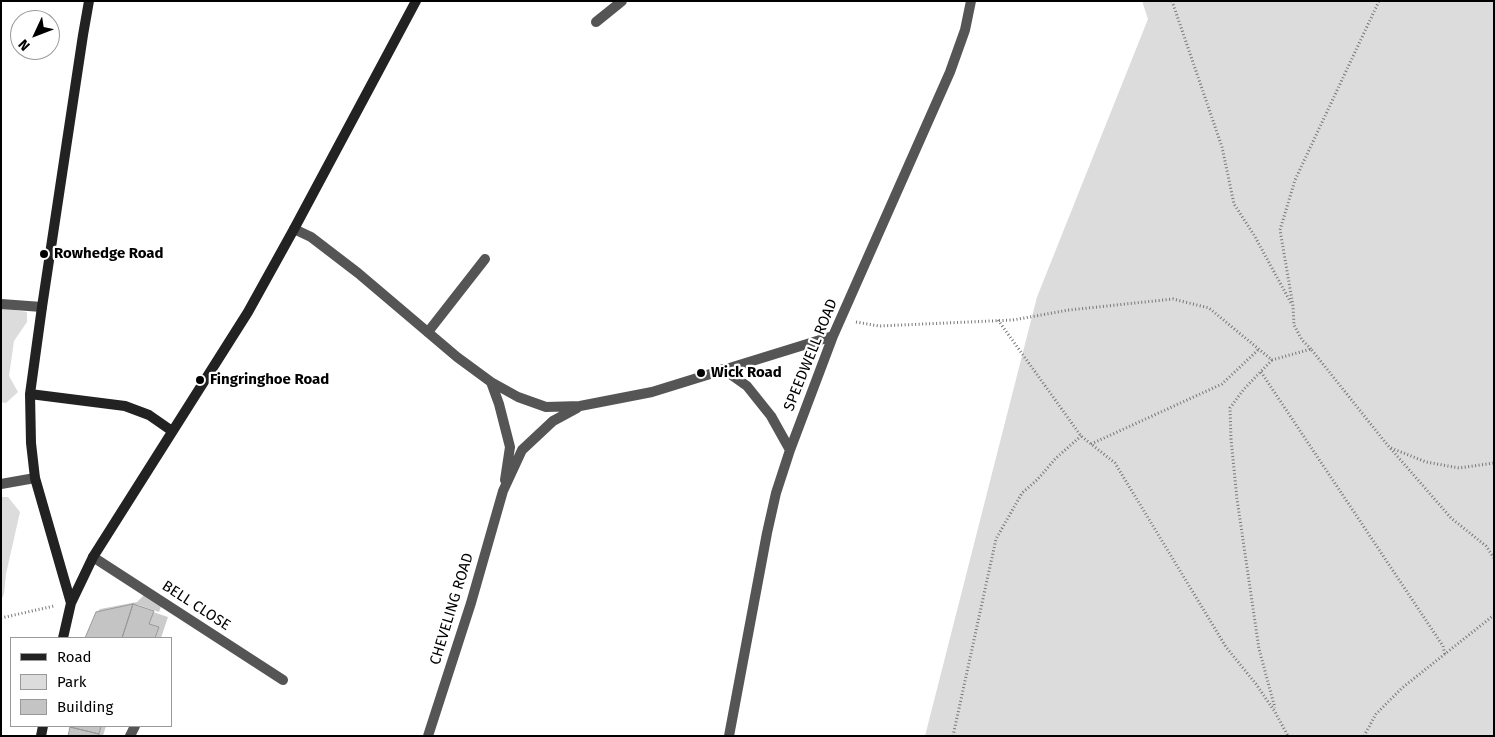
<!DOCTYPE html>
<style>
body{margin:0}
#map{position:relative;width:1495px;height:737px;overflow:hidden;background:#fff;font-family:"Fira Sans",sans-serif}
canvas{display:block}
.frame{position:absolute;inset:0;border:2px solid #000;pointer-events:none}
.legend{position:absolute;left:10px;top:637px;width:162px;height:90px;box-sizing:border-box;background:#fff;border:1px solid #999;margin:0;padding:6px 9px;list-style:none;font-size:15px;color:#000}
.legend li{display:flex;align-items:center;gap:10px;height:25px}
.legend b{width:25px;border:1px solid #999}
.north{position:absolute;left:10px;top:10px;width:50px;height:50px;box-sizing:border-box;background:#fff;border:1px solid #999;border-radius:50%;rotate:227deg;font-size:14px;font-weight:700;line-height:20px;text-align:center;color:#000}
.north::after{content:'';display:block;margin:auto;width:18px;height:22px;background:#000;clip-path:polygon(50% 0,100% 100%,50% 72%,0 100%)}
</style>
<div id="map">
<canvas width="1495" height="737"></canvas>
<div class="frame"></div>
<ul class="legend">
<li><b style="height:6px;background:#222"></b>Road</li>
<li><b style="height:14px;background:#dcdcdc"></b>Park</li>
<li><b style="height:14px;background:#c4c4c4"></b>Building</li>
</ul>
<div class="north">N</div>
</div>
<script>
const ctx = document.querySelector('canvas').getContext('2d');
ctx.lineJoin = 'round';
function fill(path, color) { ctx.fillStyle = color; ctx.fill(path, 'evenodd'); }
const shape = rows => new Path2D(rows.map(r => 'M' + r).join(''));
function strokePath(path, color, width, dash) { ctx.strokeStyle = color; ctx.lineWidth = width; ctx.lineCap = dash ? 'butt' : 'round'; ctx.setLineDash(dash || []); ctx.stroke(path); }
function write(font, color, halo, rows, align = 'center') {
  ctx.font = font + ' "Fira Sans",sans-serif'; ctx.lineWidth = 4.5; ctx.setLineDash([]); ctx.textBaseline = 'middle'; ctx.strokeStyle = halo; ctx.fillStyle = color; for (const [text, x, y, turn = 0] of rows) {
    ctx.save(); ctx.translate(x, y); ctx.rotate((+turn || 0) * Math.PI / 180); ctx.textAlign = isNaN(turn) ? turn : align; if (halo) ctx.strokeText(text, 0, 0); ctx.fillText(text, 0, 0); ctx.restore();
  }
}
fill(shape([
 [1142,1,1494,1,1494,736,925,736,1037,297,1148,19],
 [1,308,27,312,27,322,14,341,9,376,18,392,6,403,1,402],
 [1,497,8,497,20,512,6,574,4,594,1,600]
]), '#dcdcdc');
fill(shape([
 [144,595,163,601,159,612,138,605,138,607,168,617,161,638,87,638,97,612,100,609,137,602],
 [72,726,106,726,103,736,69,736]
]), '#0003');
const building = shape([
 [133,604,122,638,85,638,96,612,133,604],
 [133,604,154,611,149,624,159,627,155,638,122,638,133,604],
 [70,726,101,726,99,734,70,727,70,726],
 [70,727,99,734,99,736,68,736,70,727]
]);
fill(building, '#c4c4c4');
strokePath(building, '#999', 1);
strokePath(shape([
 [1172,1,1222,147,1234,204,1254,235,1291,303],
 [998,320,1081,436,1115,463,1226,647,1256,684,1275,712,1288,736],
 [856,322,879,326,1013,320,1069,310,1173,299,1209,308,1272,360,1311,349,1385,442,1451,518,1486,546,1494,558],
 [1311,349,1302,340,1294,325,1293,306,1280,230,1295,180,1379,1],
 [1272,360,1244,389,1230,408,1231,439,1237,499,1259,649,1275,708],
 [1261,372,1443,646,1445,655],
 [1091,444,1222,384,1259,349],
 [1391,448,1426,462,1459,468,1494,463],
 [1,618,54,606],
 [953,736,996,539,1022,493,1037,480,1056,458,1081,436],
 [1364,736,1376,714,1402,688,1494,615]
]), '#777', 3, [1, 2.5]);
strokePath(shape([
 [1,304,42,307],
 [428,332,485,259],
 [1,484,35,478],
 [130,736,135,726]
]), '#555', 10);
strokePath(shape([
 [596,22,622,1],
 [294,229,311,237,358,273,457,357,491,382,518,397,546,407,580,406,652,392,833,336],
 [723,369,747,386,771,416,790,450],
 [491,382,499,404,510,447,505,480],
 [93,557,283,680],
 [428,736,471,603,503,491,522,450,553,421,577,408],
 [729,736,767,533,776,493,790,450,833,336,950,72,965,30,971,1]
]), '#555', 10);
strokePath(shape([
 [30,394,125,406,149,415,172,431],
 [71,603,35,478,31,443,30,394,42,307,83,35,89,1],
 [63,638,71,603,93,557,248,312,294,229,416,1],
 [41,736,43,726]
]), '#222', 10);
for (const [x, y, r, color] of [
 [44,254,5,"#000"],
 [701,373,5,"#000"],
 [200,380,5,"#000"]
]) { const dot = new Path2D(); dot.arc(x, y, r, 0, 2 * Math.PI); ctx.fillStyle = color; ctx.fill(dot); strokePath(dot, '#fff', 2); }
write('bold 15px', '#000', '#fff', [
 ["Rowhedge Road",54,254],
 ["Wick Road",711,373],
 ["Fingringhoe Road",210,380]
], 'left');
write('15px', '#000', '#fff', [
 ["SPEEDWELL ROAD",811,355,-68],
 ["BELL CLOSE",196,606,33],
 ["CHEVELING ROAD",452,609,-73]
]);
</script>
